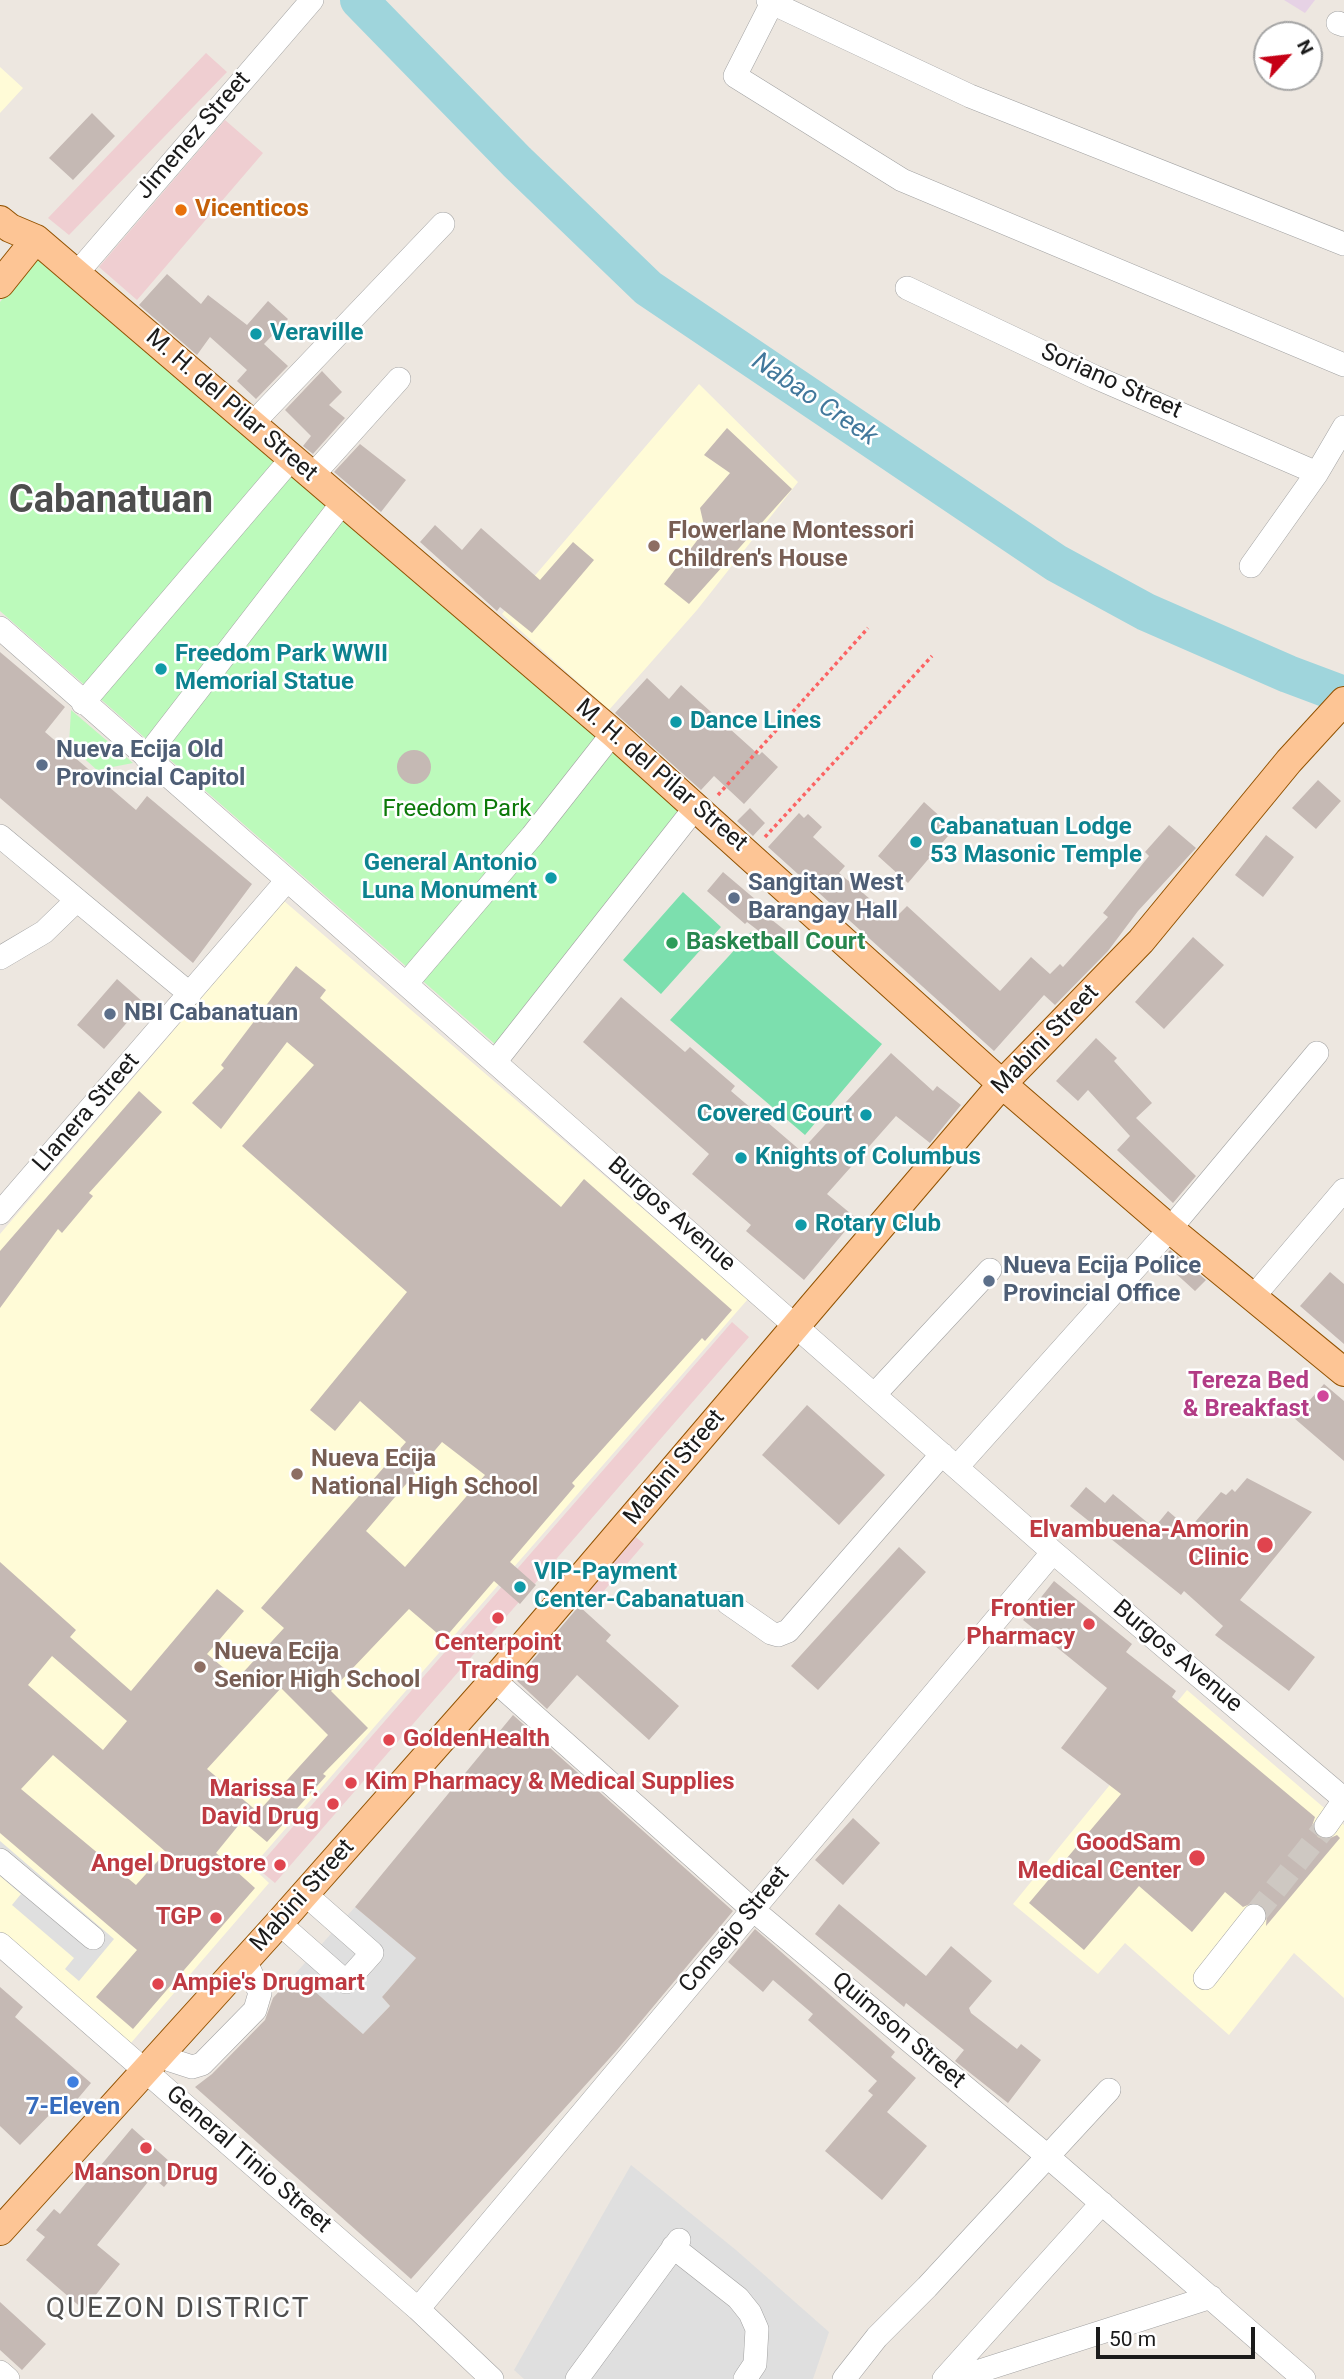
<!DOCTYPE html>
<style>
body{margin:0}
#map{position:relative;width:1344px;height:2379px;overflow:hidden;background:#ede7e0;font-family:Roboto,sans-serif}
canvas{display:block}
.north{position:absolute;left:1253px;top:21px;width:70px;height:70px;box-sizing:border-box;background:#fff;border:2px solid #a4a4a4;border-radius:50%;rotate:63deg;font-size:19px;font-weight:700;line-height:28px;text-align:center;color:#1b1b1b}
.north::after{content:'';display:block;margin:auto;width:24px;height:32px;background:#c60015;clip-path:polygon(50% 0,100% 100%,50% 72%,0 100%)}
.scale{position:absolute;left:1096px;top:2327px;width:159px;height:32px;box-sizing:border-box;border:4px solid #1b1b1b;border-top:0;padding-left:9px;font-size:21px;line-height:24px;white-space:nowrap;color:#1b1b1b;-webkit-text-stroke:5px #fff;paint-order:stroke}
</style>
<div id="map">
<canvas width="1344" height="2379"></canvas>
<div class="north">N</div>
<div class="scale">50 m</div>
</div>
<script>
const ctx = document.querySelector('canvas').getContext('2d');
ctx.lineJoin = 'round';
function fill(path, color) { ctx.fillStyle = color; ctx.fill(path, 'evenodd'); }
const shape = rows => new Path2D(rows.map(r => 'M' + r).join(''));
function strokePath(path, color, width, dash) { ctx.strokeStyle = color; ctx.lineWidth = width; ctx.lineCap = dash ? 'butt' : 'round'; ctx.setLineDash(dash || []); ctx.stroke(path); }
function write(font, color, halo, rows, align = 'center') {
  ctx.font = font + ' Roboto,sans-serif'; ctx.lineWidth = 5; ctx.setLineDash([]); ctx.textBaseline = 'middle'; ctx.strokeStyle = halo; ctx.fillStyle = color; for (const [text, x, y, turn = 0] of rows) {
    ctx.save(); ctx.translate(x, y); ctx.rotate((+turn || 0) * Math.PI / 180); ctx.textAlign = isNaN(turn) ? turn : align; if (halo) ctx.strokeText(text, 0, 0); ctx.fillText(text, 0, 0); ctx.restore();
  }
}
fill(shape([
 [206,53,227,72,69,235,48,218],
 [225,120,263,153,137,300,99,267],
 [732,1322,749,1337,275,1883,257,1868],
 [629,1531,644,1544,596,1600,581,1587]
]), '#efced1');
fill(shape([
 [1284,0,1315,0,1305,13]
]), '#e6d2e5');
fill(shape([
 [0,67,23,88,0,113],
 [699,384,798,482,697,610,609,710,502,614],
 [284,901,748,1299,252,1867,269,1883,124,2051,0,1944,0,1234],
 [1187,1690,1344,1825,1344,1998,1294,1953,1229,2035,1125,1943,1098,1974,1013,1904]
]), '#fffbd7');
fill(shape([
 [43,250,688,810,496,1045,0,611,0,302],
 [71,710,133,763,97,770,69,745]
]), '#bcfabb');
fill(shape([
 [683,892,721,927,661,994,623,960],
 [751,932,882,1044,805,1135,670,1020]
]), '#7cdfae');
fill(shape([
 [0,1841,114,1939,79,1981,65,1969,74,1958,12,1905,21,1894,0,1876],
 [355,1907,416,1958,382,1997,390,2006,363,2034,295,1974],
 [631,2165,736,2250,829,2332,813,2379,524,2379,514,2370]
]), '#dfdfdf');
strokePath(shape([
 [359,0,517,162,648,288,1056,563,1146,612,1288,674,1344,695]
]), '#9fd5dc', 38);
fill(shape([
 [92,113,115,136,73,180,49,158],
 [167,274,201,304,208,295,247,325,268,301,288,319,264,344,288,366,256,399,237,381,247,370,210,337,197,355,139,305],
 [322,371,342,392,329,405,345,418,313,454,303,446,311,436,285,410],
 [727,428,792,489,689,604,664,584,705,530,700,508,730,473,704,455],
 [360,444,406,480,381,512,334,472],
 [435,525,462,550,481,528,540,580,573,542,594,560,532,633,500,607,497,611,420,542],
 [0,652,65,707,45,732,136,810,147,796,252,884,193,963,0,798],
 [647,678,669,699,681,685,759,755,762,752,778,767,744,804,714,776,701,790,615,713],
 '397 767a17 17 0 1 1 34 0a17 17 0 1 1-34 0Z',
 [1318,780,1341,801,1316,829,1292,808],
 [924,802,954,829,908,883,878,856],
 [750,808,765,823,753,836,737,821],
 [799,813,804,818,808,814,822,827,813,837,845,866,839,873,894,919,907,906,1000,991,1031,957,1050,974,1060,964,1063,967,1108,917,1103,913,1149,856,1145,852,1169,825,1196,848,1138,911,1108,951,1055,1005,1044,995,994,1051,768,847],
 [1266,835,1294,857,1263,897,1235,875],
 [723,872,762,905,758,909,791,935,781,948,747,922,745,924,707,891],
 [1193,937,1224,965,1164,1029,1135,1002],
 [296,966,326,990,320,998,561,1207,584,1179,732,1310,705,1341,702,1338,572,1483,575,1486,510,1562,536,1585,520,1604,494,1581,444,1639,409,1609,331,1691,368,1728,323,1774,326,1776,267,1842,242,1821,216,1853,255,1888,133,2029,96,1997,137,1950,0,1833,0,1562,76,1630,70,1637,131,1691,217,1589,244,1611,207,1654,237,1679,284,1628,261,1608,406,1442,360,1401,335,1431,310,1410,407,1292,242,1146,314,1065,287,1042,221,1129,192,1103,224,1068,221,1065],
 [442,1442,485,1475,405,1567,366,1531],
 [52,1656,127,1721,103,1750,28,1685],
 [281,1688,328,1735,258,1812,207,1769],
 [53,1755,166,1852,136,1885,21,1789],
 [117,979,144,1003,104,1049,77,1025],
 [621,997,685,1052,690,1047,735,1086,731,1091,801,1151,891,1053,933,1091,937,1086,961,1105,930,1143,896,1116,827,1194,856,1218,804,1280,746,1231,751,1225,692,1174,709,1154,583,1042],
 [1096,1038,1117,1058,1114,1061,1152,1103,1136,1118,1196,1176,1173,1203,1117,1150,1130,1136,1088,1090,1078,1101,1056,1081],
 [139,1091,162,1112,89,1193,93,1196,62,1233,58,1229,0,1308,0,1251],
 [1170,1250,1206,1280,1195,1291,1161,1260],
 [1330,1272,1344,1284,1344,1344,1300,1306],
 [1324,1384,1344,1401,1344,1461,1294,1418],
 [807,1405,885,1475,839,1525,762,1455],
 [1247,1478,1312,1512,1240,1600,1315,1657,1289,1691,1215,1635,1223,1626,1184,1591,1181,1595,1070,1506,1086,1487,1105,1503,1113,1494,1154,1528,1168,1511,1189,1529,1221,1492,1226,1495,1232,1489,1235,1492],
 [899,1547,926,1572,818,1690,791,1666],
 [1054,1581,1132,1644,1126,1652,1176,1691,1172,1697,1315,1817,1312,1826,1318,1837,1326,1840,1337,1835,1340,1838,1266,1926,1267,1911,1263,1906,1255,1902,1243,1907,1225,1892,1192,1932,1139,1886,1084,1950,1029,1903,1121,1794,1061,1748,1107,1688,1023,1620],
 [579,1606,611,1635,606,1641,679,1706,649,1740,577,1675,547,1709,516,1680],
 [513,1715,733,1911,617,2050,411,2279,195,2087,212,2074,265,2020,273,1998,295,1974,363,2034,390,2006,382,1997,416,1958,355,1907],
 [853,1818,880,1843,843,1885,815,1860],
 [839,1904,926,1976,951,1946,992,1981,969,2008,971,2013,1017,2049,1021,2044,1041,2060,1008,2103,955,2061,964,2050,906,2003,904,2007,815,1934],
 [755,1929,895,2052,891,2057,916,2078,887,2112,927,2146,882,2200,825,2151,873,2095,868,2091,877,2081,808,2020,813,2014,773,1980,763,1992,728,1962],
 [0,1987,23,2007,15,2017,91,2083,69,2109,62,2102,20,2145,0,2126],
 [132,2128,179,2170,164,2187,152,2177,97,2245,120,2264,84,2310,26,2260,45,2237,36,2230,54,2209,60,2214],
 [0,2302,46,2344,22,2370,0,2350]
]), '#c5b9b4');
strokePath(shape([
 [1254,1916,1326,1826]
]), '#cec8c2', 23, [23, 11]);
const minor = shape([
 [768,0,772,3,735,76,902,180,1344,365],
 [772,3,970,96,1344,244],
 [1338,23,1344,25],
 [77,273,312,0],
 [907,288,1095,377,1317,473],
 [253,423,443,224],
 [312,476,399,379],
 [1251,566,1317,473,1344,427],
 [0,628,1053,1552,1344,1799],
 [83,703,292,458],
 [146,757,343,502],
 [0,836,190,994],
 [0,958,44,932,77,900],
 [406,984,532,836,613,733],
 [495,1062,695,808],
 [0,1213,283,885],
 [1254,1296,1344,1190],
 [875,1394,990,1270],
 [957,1467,1170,1229,1317,1053],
 [728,1603,771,1633,778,1635,788,1631,942,1454],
 [494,1680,752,1909,1046,2155,1304,2379],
 [1326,1826,1344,1800],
 [0,1860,93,1938],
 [279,1923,346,1982,372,1953,305,1894],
 [0,1944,418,2309,492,2379],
 [1205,1978,1254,1916],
 [158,2056,192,2067,202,2064,255,2010,260,1993,245,1960],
 [673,2247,738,2298,750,2313,757,2329,755,2364,745,2379],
 [418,2309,1053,1552],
 [0,2372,8,2379],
 [577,2379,679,2240],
 [844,2379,877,2337,927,2287,1109,2090],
 [944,2379,1102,2203],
 [955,2379,1211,2297]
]);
const major = shape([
 [0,220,10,228,36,239,613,733,1002,1084,1170,1229,1344,1372],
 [0,284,36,239],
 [0,2231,279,1923,494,1680,1002,1084,1141,941,1289,761,1344,701]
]);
strokePath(minor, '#a2a2a2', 24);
strokePath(major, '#925200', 30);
strokePath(shape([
 [718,795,868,628],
 [765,837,932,656]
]), '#fc6363', 3.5, [3.5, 3.5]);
strokePath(minor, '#fff', 23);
strokePath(major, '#fdc595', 28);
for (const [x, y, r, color] of [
 [181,210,7,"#e8710a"],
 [256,334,7,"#0f9aa8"],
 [654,546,7,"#8d6e63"],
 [161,669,7,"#0f9aa8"],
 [676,722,7,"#0f9aa8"],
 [42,765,7,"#5c6f8a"],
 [916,842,7,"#0f9aa8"],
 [551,878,7,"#0f9aa8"],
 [734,898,7,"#5c6f8a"],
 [672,943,7,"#2e9e5b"],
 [110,1014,7,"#5c6f8a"],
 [866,1115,7,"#0f9aa8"],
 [741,1158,7,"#0f9aa8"],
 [801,1225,7,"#0f9aa8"],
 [989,1281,7,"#5c6f8a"],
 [1323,1396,7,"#d1479c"],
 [297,1474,7,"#8d6e63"],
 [1265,1545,9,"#e0444e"],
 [520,1587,7,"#0f9aa8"],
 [498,1618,7,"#e0444e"],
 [1089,1624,7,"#e0444e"],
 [200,1667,7,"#8d6e63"],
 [389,1740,7,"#e0444e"],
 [351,1783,7,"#e0444e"],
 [333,1804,7,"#e0444e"],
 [1197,1858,9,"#e0444e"],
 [280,1865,7,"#e0444e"],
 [216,1918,7,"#e0444e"],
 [158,1984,7,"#e0444e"],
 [73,2082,7,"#3f7fe0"],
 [146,2148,7,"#e0444e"]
]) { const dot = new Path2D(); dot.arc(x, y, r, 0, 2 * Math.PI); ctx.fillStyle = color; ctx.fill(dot); strokePath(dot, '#fff', 2.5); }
write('24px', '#1b1b1b', '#fff', [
 ["Jimenez Street",194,136,-49],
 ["Soriano Street",1111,382,24],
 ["M. H. del Pilar Street",231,406,41],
 ["M. H. del Pilar Street",661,776,41],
 ["Mabini Street",1046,1040,-46],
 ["Llanera Street",87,1113,-49],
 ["Burgos Avenue",671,1215,41],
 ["Mabini Street",675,1468,-50],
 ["Burgos Avenue",1177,1657,40],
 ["Mabini Street",303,1896,-48],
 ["Consejo Street",735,1930,-50],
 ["Quimson Street",898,2031,40],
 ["General Tinio Street",248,2160,41]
]);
write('bold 24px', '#c56008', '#fff', [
 ["Vicenticos",195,210]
], 'left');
write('bold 24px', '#0d838f', '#fff', [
 ["Veraville",270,334],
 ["Freedom Park WWII",175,655],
 ["Memorial Statue",175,683],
 ["Dance Lines",690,722],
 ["Cabanatuan Lodge",930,828],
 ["53 Masonic Temple",930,856],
 ["General Antonio",537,864,"right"],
 ["Luna Monument",537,892,"right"],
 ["Covered Court",852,1115,"right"],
 ["Knights of Columbus",755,1158],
 ["Rotary Club",815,1225],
 ["VIP-Payment",534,1573],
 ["Center-Cabanatuan",534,1601]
], 'left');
write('bold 24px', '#785e54', '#fff', [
 ["Flowerlane Montessori",668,532],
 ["Children's House",668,560],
 ["Nueva Ecija",311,1460],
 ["National High School",311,1488],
 ["Nueva Ecija",214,1653],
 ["Senior High School",214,1681]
], 'left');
write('bold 24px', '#4e5e75', '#fff', [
 ["Nueva Ecija Old",56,751],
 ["Provincial Capitol",56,779],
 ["Sangitan West",748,884],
 ["Barangay Hall",748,912],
 ["NBI Cabanatuan",124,1014],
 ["Nueva Ecija Police",1003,1267],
 ["Provincial Office",1003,1295]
], 'left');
write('24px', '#0c7909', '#fff', [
 ["Freedom Park",457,810]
]);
write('bold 24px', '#27864d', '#fff', [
 ["Basketball Court",686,943]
], 'left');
write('bold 24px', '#b23c85', '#fff', [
 ["Tereza Bed",1309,1382],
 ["& Breakfast",1309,1410]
], 'right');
write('bold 24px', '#be3a42', '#fff', [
 ["Elvambuena-Amorin",1249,1531],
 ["Clinic",1249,1559],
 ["Frontier",1075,1610],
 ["Pharmacy",1075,1638],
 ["Centerpoint",498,1644,"center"],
 ["Trading",498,1672,"center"],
 ["GoldenHealth",403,1740,"left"],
 ["Kim Pharmacy & Medical Supplies",365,1783,"left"],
 ["Marissa F.",319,1790],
 ["David Drug",319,1818],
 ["GoodSam",1181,1844],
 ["Medical Center",1181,1872],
 ["Angel Drugstore",266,1865],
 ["TGP",202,1918],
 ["Ampie's Drugmart",172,1984,"left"],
 ["Manson Drug",146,2174,"center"]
], 'right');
write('bold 24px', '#366cbe', '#fff', [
 ["7-Eleven",73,2108]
]);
write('italic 26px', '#42789c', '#fff', [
 ["Nabao Creek",814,400,34]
]);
ctx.letterSpacing = '2px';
write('28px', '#4e4e4e', '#fff', [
 ["QUEZON DISTRICT",178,2310]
]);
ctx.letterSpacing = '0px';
write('bold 38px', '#4e4e4e', '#fff', [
 ["Cabanatuan",111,502]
]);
</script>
